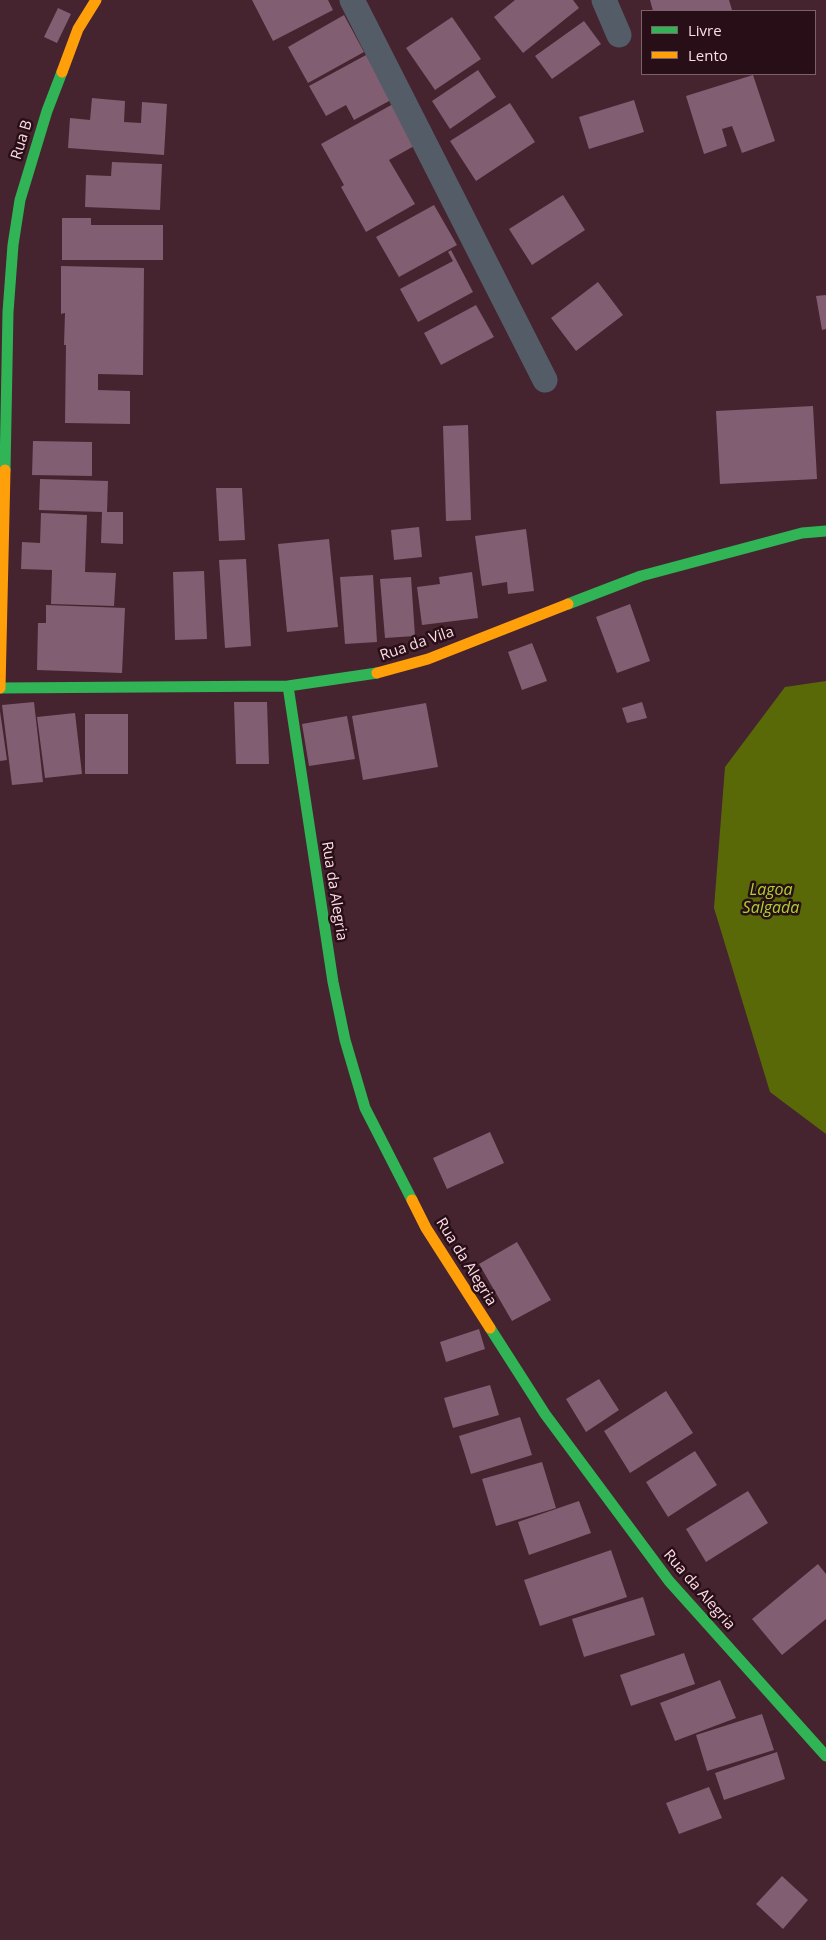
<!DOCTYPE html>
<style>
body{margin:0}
#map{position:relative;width:826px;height:1940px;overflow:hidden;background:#452430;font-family:"Open Sans",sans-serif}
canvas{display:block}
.legend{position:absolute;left:641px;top:10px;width:175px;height:65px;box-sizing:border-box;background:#280e16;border:1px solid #7d6068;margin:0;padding:6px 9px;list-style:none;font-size:15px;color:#fcdce4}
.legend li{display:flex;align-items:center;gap:10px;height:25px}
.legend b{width:25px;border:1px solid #7d6068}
</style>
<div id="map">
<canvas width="826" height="1940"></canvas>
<ul class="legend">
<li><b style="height:6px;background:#30b455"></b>Livre</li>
<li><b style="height:6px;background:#ff9f0a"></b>Lento</li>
</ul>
</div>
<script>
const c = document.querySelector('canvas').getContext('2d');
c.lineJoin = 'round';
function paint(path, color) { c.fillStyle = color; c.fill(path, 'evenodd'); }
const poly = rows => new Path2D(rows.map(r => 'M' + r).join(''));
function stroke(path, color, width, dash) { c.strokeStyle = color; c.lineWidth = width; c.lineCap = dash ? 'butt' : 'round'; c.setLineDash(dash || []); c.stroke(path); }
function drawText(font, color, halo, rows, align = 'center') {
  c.font = font + ' "Open Sans",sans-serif'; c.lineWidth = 5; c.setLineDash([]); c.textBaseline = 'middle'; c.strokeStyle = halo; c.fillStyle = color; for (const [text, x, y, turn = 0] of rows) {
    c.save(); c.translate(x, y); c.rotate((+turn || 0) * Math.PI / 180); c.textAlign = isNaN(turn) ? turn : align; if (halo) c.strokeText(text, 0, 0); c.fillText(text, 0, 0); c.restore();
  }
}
paint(poly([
 [826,681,826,1134,770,1092,714,908,725,767,785,687]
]), '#596907');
paint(poly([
 [252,0,328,0,333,10,273,41],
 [515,0,573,0,579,8,523,53,494,17],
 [650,0,729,0,732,10,653,11],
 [58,8,71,14,57,43,44,37],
 [344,15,364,52,308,83,288,47],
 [452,17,481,59,435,90,406,48],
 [584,21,601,44,552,79,535,56],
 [366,55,391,100,354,120,346,105,326,116,309,86],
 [478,70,496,97,450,129,432,101],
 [753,75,775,141,742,153,732,126,722,129,727,146,704,154,686,96],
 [92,98,125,101,124,122,141,123,142,102,167,104,164,155,68,148,70,118,90,120],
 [634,100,644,132,589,149,579,117],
 [510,103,535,142,476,181,450,141],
 [393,104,416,145,389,160,415,204,366,232,341,187,344,185,321,144],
 [112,162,162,164,160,210,85,207,86,175,111,176],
 [563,195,585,230,532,265,509,229],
 [434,205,457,245,399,277,376,237],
 [62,218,91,218,91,225,163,225,163,260,62,260],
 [451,250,473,292,418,322,400,289,453,261,448,252],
 [61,266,144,268,143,375,98,374,98,390,130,391,130,424,65,423,66,345,64,345,65,313,61,314],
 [598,282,623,315,576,351,551,318],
 [826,295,826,329,822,330,816,296],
 [476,305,494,337,441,365,424,333],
 [813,406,817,479,720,484,716,411],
 [468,425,471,520,446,521,443,426],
 [33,441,92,442,92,476,32,475],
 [40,479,108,481,107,512,123,512,123,544,101,543,102,512,39,510],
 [216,488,242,488,245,540,219,541],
 [41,513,87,515,85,572,116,573,114,606,51,604,52,570,21,569,22,542,40,543],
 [419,527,422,557,394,560,391,530],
 [526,529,534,591,508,594,507,582,482,586,475,536],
 [329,539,338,627,287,632,278,544],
 [246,559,251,646,225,648,219,560],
 [204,571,207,639,175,640,173,572],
 [472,572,478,618,422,625,417,587,440,584,439,577],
 [373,575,377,642,345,644,340,577],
 [411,577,415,636,385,638,380,579],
 [630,604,650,661,617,673,596,617],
 [46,605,125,608,122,673,37,670,38,623,46,623],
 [532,643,547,681,522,690,508,652],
 [34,702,43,782,12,785,2,705],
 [234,702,267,702,269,764,236,764],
 [642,702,647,718,627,723,622,708],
 [426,703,438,767,363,780,352,716],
 [0,711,7,760,0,761],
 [75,713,82,774,45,778,37,717],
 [85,714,128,714,128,774,85,774],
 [347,716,355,759,309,766,302,724],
 [490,1132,504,1163,447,1189,433,1158],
 [517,1242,551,1300,512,1321,479,1264],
 [479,1329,485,1349,446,1362,440,1342],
 [599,1379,619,1410,586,1432,566,1399],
 [490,1385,499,1415,453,1428,444,1398],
 [666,1391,693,1433,630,1473,604,1431],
 [520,1417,532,1455,471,1474,459,1436],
 [695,1451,717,1485,668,1517,646,1482],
 [542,1462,556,1508,496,1526,482,1479],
 [748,1491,768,1523,706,1562,686,1529],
 [579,1501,591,1533,529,1555,518,1522],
 [611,1550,627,1597,540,1626,524,1580],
 [818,1564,826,1574,826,1619,782,1655,752,1619],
 [643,1597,655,1635,584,1657,572,1619],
 [684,1653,695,1684,631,1706,620,1675],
 [720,1680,736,1718,675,1741,660,1703],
 [762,1714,774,1750,707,1771,696,1735],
 [777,1752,785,1779,724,1800,715,1773],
 [709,1787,722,1818,679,1834,666,1803],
 [782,1876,808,1900,783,1929,756,1904]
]), '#815e71');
stroke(poly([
 [352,0,545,380],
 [604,0,619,35]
]), '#545c67', 25);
stroke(poly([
 [5,470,8,312,13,245,20,200,47,111,62,72],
 [568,604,641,576,802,533,826,531],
 [288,686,333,982,345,1040,365,1108,412,1200],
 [0,688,288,686,377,673],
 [490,1328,545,1414,669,1581,826,1756]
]), '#30b455', 11);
stroke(poly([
 [62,72,78,29,96,0],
 [377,673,428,659,568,604],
 [0,688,5,470],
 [412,1200,426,1228,490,1328]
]), '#ff9f0a', 11);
drawText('15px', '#fcdce4', '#280e16', [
 ["Rua B",22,140,-73],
 ["Rua da Vila",417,644,-19],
 ["Rua da Alegria",334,891,81],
 ["Rua da Alegria",466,1262,58],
 ["Rua da Alegria",699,1590,49]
]);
drawText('italic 16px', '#add22d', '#280e16', [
 ["Lagoa",771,890],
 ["Salgada",771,908]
]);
</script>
